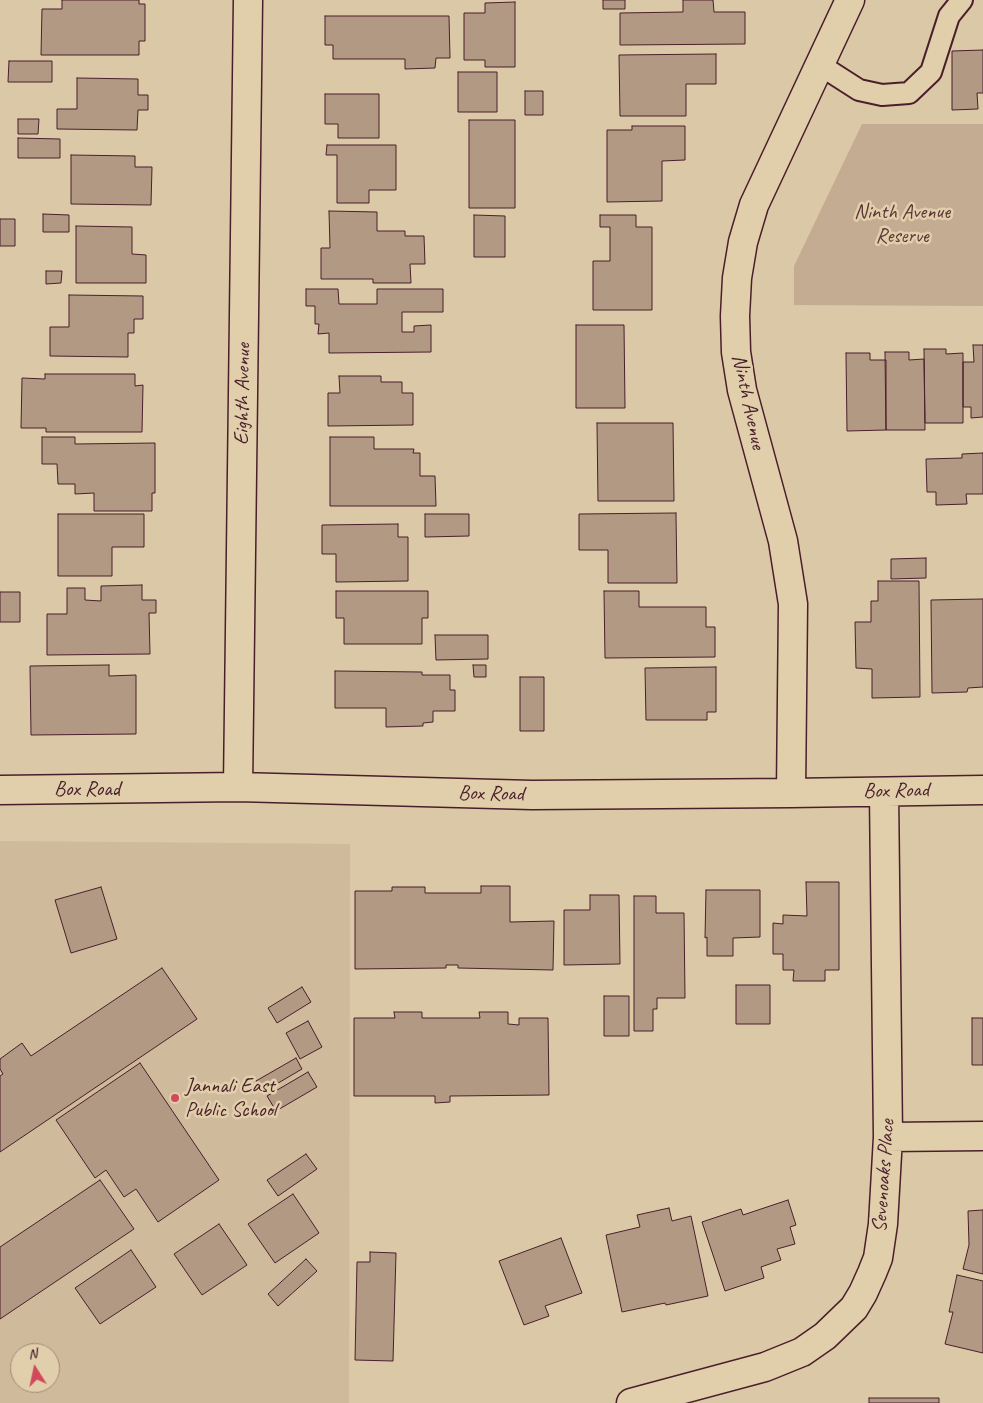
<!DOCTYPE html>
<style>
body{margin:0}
#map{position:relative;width:983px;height:1403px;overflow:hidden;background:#dbc8a7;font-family:Caveat,sans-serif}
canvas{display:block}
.north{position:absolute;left:10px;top:1343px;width:50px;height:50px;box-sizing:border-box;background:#e1cfac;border:1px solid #a58978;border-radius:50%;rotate:350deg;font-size:14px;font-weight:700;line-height:20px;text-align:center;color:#4a1f2b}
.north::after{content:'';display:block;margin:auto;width:18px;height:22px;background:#d1495b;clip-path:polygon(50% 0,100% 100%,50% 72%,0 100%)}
</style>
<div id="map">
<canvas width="983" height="1403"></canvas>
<div class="north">N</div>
</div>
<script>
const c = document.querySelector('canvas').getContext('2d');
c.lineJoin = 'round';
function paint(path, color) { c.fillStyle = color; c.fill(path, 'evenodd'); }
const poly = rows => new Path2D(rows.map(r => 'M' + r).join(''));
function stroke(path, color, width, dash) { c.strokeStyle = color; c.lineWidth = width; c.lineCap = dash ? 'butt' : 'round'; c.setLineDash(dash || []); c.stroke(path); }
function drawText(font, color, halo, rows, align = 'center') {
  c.font = font + ' Caveat,sans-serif'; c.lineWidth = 5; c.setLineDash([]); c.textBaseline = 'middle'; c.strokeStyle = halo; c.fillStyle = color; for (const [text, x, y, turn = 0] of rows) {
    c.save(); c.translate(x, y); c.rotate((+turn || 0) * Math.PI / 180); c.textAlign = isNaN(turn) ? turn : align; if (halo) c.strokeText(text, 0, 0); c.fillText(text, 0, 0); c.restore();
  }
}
paint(poly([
 [0,841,350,844,349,1403,0,1403],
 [20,1353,50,1353,50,1383,20,1383]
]), '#cfba9c');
paint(poly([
 [862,124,983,124,983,306,794,305,794,266]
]), '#c3ac92');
const building = poly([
 [62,0,139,0,139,4,145,4,145,41,139,41,139,55,41,55,42,9,62,9,62,0],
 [603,0,625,0,625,9,603,9,603,0],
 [683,0,713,0,714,12,745,12,745,44,620,45,620,13,683,12,683,0],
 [515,2,515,67,485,67,485,60,464,60,464,13,485,13,485,3,515,2],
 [325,16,449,16,450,58,436,58,435,68,405,69,405,59,333,59,333,45,325,45,325,16],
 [983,50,983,93,977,93,978,109,952,110,952,51,983,50],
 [716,54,716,84,686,84,686,116,620,116,619,55,716,54],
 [9,61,52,61,52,82,8,82,9,61],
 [458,72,497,72,497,112,458,112,458,72],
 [77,78,138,79,138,95,148,95,148,110,138,110,137,130,57,129,57,109,77,109,77,78],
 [525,91,543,91,543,115,525,115,525,91],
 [325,94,379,94,379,138,338,138,338,124,325,124,325,94],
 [18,119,39,119,38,134,18,134,18,119],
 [469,120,515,120,515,208,469,208,469,120],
 [632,126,685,126,685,160,662,161,662,201,607,202,607,130,632,130,632,126],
 [18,138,60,139,60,158,18,158,18,138],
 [327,145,396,145,396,190,369,190,369,203,337,203,337,155,326,155,327,145],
 [71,155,135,156,135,167,152,167,151,205,71,204,71,155],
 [329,211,377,212,377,231,405,231,405,236,424,236,425,264,410,264,411,283,373,283,373,279,321,279,321,248,330,248,329,211],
 [43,214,69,215,69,232,43,232,43,214],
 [474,215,505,216,505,257,474,257,474,215],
 [600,215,636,215,636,227,652,227,652,310,593,310,593,261,610,261,610,227,600,227,600,215],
 [0,219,15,219,15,246,0,246,0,219],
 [76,226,132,227,132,254,146,255,146,283,76,283,76,226],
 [46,271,62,271,61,283,46,284,46,271],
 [306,289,338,289,339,304,377,304,377,289,443,289,443,312,402,312,402,332,414,332,414,326,431,325,431,352,329,353,329,333,318,334,319,324,315,324,315,306,306,306,306,289],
 [69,295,143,296,143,319,134,319,134,333,128,333,128,357,50,356,50,327,69,327,69,295],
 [576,325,624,325,625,408,576,408,576,325],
 [973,345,983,345,983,417,971,418,971,407,963,407,963,362,974,362,973,345],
 [924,349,946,349,946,354,963,353,963,423,925,423,924,349],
 [885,352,909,352,909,360,924,359,925,430,886,430,885,352],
 [846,353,870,353,870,360,886,360,886,430,847,431,846,353],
 [45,374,135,374,135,386,143,385,142,432,46,432,46,428,21,428,22,378,45,379,45,374],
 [339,376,381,376,381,382,402,382,402,393,413,393,413,425,328,426,328,393,340,393,339,376],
 [597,423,673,423,674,501,598,501,597,423],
 [42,437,75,437,75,444,155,443,155,493,152,493,152,511,94,511,94,493,75,494,75,484,58,484,57,464,42,464,42,437],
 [330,437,374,437,374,449,414,449,413,453,420,453,420,476,435,476,436,506,330,506,330,437],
 [983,453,983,494,966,494,967,504,936,505,936,492,927,492,926,459,962,458,962,454,983,453],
 [676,513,677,583,608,583,608,550,579,550,579,514,676,513],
 [58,514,144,514,144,547,112,547,112,576,58,576,58,514],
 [425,514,469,514,469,536,425,537,425,514],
 [398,524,398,537,408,537,408,581,336,582,336,554,322,554,322,525,398,524],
 [926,558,926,578,891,579,891,559,926,558],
 [878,581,919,581,920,697,872,698,872,669,856,668,855,622,871,622,871,601,878,601,878,581],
 [142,585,142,600,156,600,156,613,149,613,150,654,47,655,47,614,67,614,67,588,85,588,85,600,101,601,101,586,142,585],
 [336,591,428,591,428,618,422,618,422,644,344,644,344,618,336,618,336,591],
 [604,591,639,591,639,607,706,607,706,627,715,627,715,657,605,658,604,591],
 [0,592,20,592,20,622,0,622,0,592],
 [983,599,983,687,968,688,967,692,932,693,931,600,983,599],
 [435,635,488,635,488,659,436,660,435,635],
 [109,665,109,676,136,675,136,734,31,735,30,666,109,665],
 [473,665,486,665,486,677,474,677,473,665],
 [716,667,716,712,707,712,707,720,646,720,645,668,716,667],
 [335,671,422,672,422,675,450,675,450,690,455,690,455,711,433,711,433,722,423,723,423,726,386,727,386,708,335,708,335,671],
 [520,677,544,677,544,731,520,731,520,677],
 [806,882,839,882,839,970,825,970,825,981,793,981,794,970,783,970,783,954,773,954,773,923,783,924,783,915,807,916,806,882],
 [481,886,510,886,510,922,554,921,553,970,458,968,458,965,446,965,446,968,355,969,355,891,392,891,392,887,425,887,425,893,481,893,481,886],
 [101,887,117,939,71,953,55,900,101,887],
 [706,890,760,890,760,937,733,938,733,956,707,956,707,937,705,938,706,890],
 [590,895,619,895,620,964,564,965,564,910,590,910,590,895],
 [634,896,656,896,656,913,684,913,685,998,657,998,657,1009,653,1009,653,1031,634,1031,634,896],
 [162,968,197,1019,0,1152,0,1076,3,1074,0,1069,0,1059,22,1043,31,1056,162,968],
 [736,985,770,985,770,1024,736,1024,736,985],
 [302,987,311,1002,277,1023,268,1008,302,987],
 [604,996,629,996,629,1036,604,1036,604,996],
 [394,1012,422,1012,422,1018,480,1018,479,1012,508,1012,508,1024,519,1025,519,1018,548,1018,549,1095,450,1096,450,1102,435,1103,435,1096,354,1096,354,1018,395,1018,394,1012],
 [972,1018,983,1018,983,1065,972,1065,972,1018],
 [308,1021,322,1047,300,1059,286,1033,308,1021],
 [296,1058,302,1069,263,1092,256,1081,296,1058],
 [140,1063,219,1180,158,1222,136,1189,124,1197,106,1170,95,1178,56,1120,140,1063],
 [308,1072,317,1087,276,1111,267,1096,308,1072],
 [306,1154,317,1169,278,1196,267,1180,306,1154],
 [100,1180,134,1229,0,1319,0,1247,100,1180],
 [293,1194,319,1233,275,1263,248,1224,293,1194],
 [788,1200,796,1225,790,1227,795,1244,777,1249,781,1260,761,1267,764,1278,725,1291,702,1222,741,1209,743,1215,788,1200],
 [669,1208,672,1221,691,1216,708,1296,666,1305,665,1303,622,1312,606,1235,640,1227,637,1215,669,1208],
 [983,1210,983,1274,963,1269,969,1245,968,1211,983,1210],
 [219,1224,247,1265,202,1295,174,1254,219,1224],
 [561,1238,582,1293,545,1306,549,1316,524,1325,499,1261,561,1238],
 [131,1250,156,1287,100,1324,75,1288,131,1250],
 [370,1252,396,1253,393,1361,355,1360,357,1262,370,1262,370,1252],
 [306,1259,317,1271,278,1306,268,1294,306,1259],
 [957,1275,983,1281,983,1353,945,1344,953,1312,949,1312,957,1275],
 [869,1398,939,1398,939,1403,869,1403,869,1398]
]);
paint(building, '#b29984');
stroke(building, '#4a1f2b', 1);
const lane = poly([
 [820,65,859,90,882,95,909,93,931,72,949,16,962,0]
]);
const street = poly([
 [238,787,248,0],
 [0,790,238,787,532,795,791,793,983,790],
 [791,793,793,604,783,541,742,390,736,352,735,316,737,278,743,242,754,205,850,0],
 [888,1137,983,1136],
 [631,1403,765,1367,802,1352,825,1336,854,1308,863,1293,872,1273,878,1258,883,1224,888,1137,884,792]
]);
stroke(lane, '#4a1f2b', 24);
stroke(street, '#4a1f2b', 31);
stroke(lane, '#e1cfac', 20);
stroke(street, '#e1cfac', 28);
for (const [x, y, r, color] of [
 [175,1098,5,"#d1495b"]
]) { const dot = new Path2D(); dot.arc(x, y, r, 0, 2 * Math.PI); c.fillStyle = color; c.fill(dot); stroke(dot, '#e1cfac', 2); }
drawText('21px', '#5c343a', '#e1cfac', [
 ["Ninth Avenue",902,212],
 ["Reserve",902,236]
]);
drawText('21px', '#4a1f2b', '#e1cfac', [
 ["Eighth Avenue",243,394,-89],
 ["Ninth Avenue",748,402,78],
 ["Box Road",87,789],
 ["Box Road",896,791,-1],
 ["Box Road",491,794,1],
 ["Sevenoaks Place",884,1176,-86]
]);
drawText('21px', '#4a1f2b', '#e1cfac', [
 ["Jannali East",185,1086],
 ["Public School",185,1110]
], 'left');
</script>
